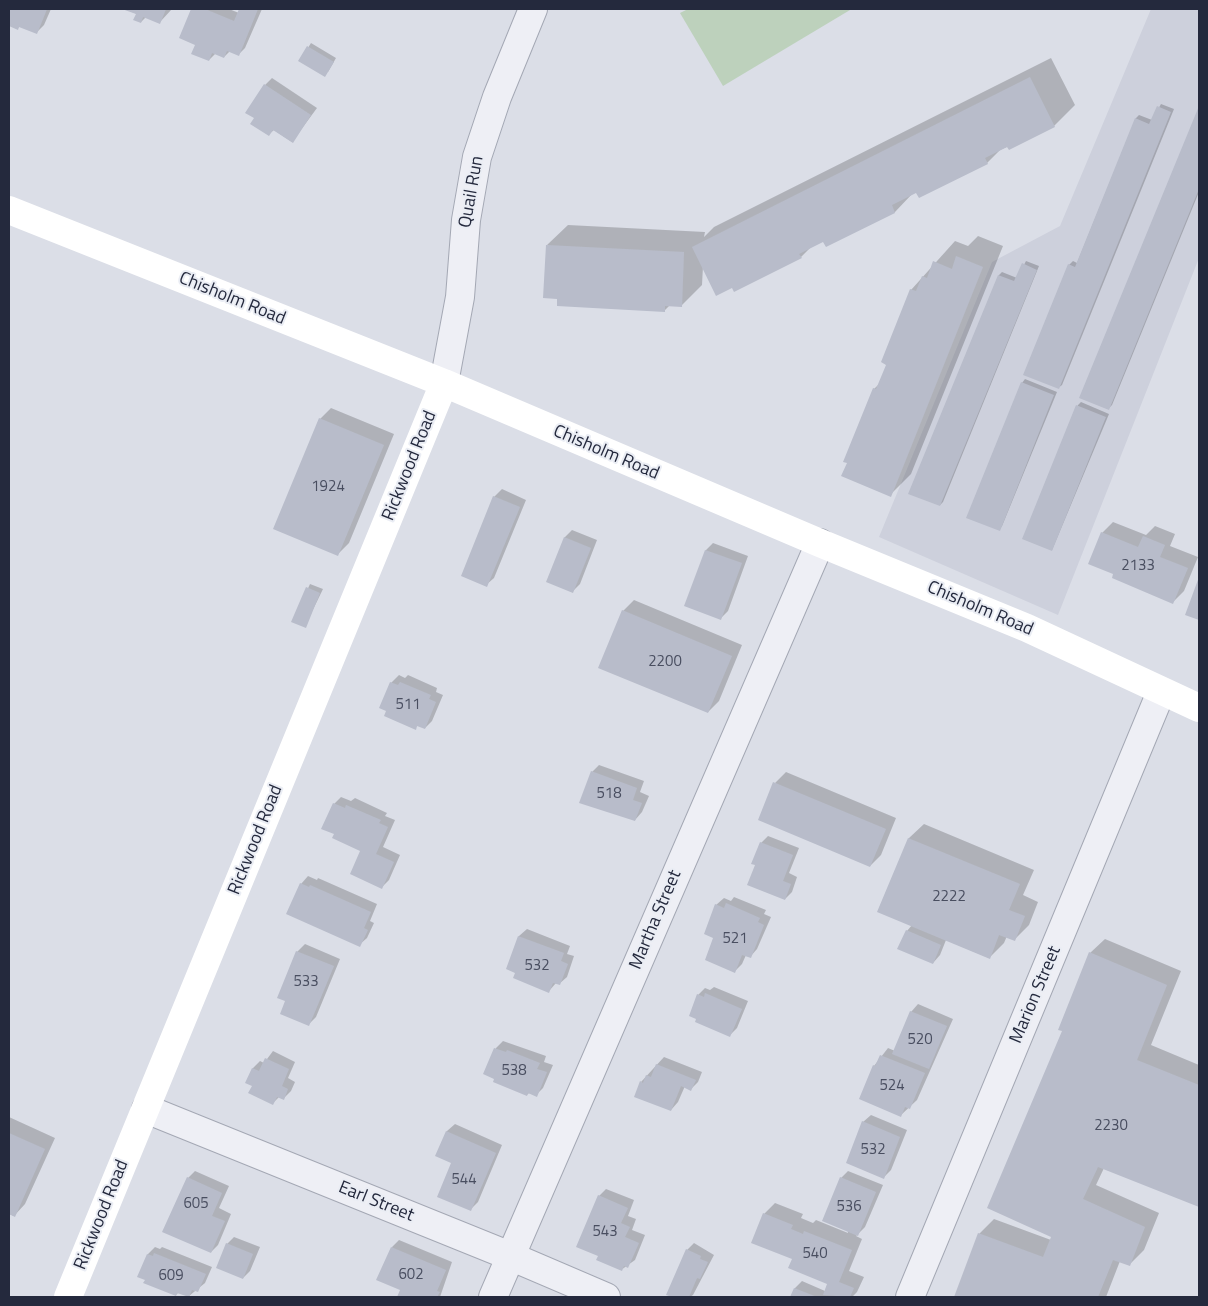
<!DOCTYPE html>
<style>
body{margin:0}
#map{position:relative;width:1208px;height:1306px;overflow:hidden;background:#dbdee7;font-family:"Titillium Web",sans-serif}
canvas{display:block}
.frame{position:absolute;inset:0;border:10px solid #24293d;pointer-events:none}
</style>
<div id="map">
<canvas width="1208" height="1306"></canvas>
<div class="frame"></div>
</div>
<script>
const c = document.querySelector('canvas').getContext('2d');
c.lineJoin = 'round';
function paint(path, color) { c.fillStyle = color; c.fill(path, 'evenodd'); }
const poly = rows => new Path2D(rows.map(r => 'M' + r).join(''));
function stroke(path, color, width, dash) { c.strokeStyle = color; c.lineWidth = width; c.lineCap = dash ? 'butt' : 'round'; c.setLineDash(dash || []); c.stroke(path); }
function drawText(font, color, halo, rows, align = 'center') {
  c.font = font + ' "Titillium Web",sans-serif'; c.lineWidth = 4; c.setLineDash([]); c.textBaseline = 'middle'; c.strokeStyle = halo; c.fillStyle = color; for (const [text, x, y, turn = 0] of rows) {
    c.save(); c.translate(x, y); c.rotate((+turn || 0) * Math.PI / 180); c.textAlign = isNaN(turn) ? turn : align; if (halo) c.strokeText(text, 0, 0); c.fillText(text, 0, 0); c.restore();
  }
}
paint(poly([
 [1151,9,1199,9,1199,258,1058,615,879,537,992,262,1060,226]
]), '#cdd0dc');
paint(poly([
 [688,9,849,9,850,10,723,86,680,13]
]), '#bdd1bc');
paint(poly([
 [9,9,51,9,44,25,37,32,20,26,18,28,9,24],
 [125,9,172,9,160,22,146,17,141,22,137,14],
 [192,9,229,9,239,13,241,9,262,9,245,48,238,55,230,51,224,57,216,53,209,60,196,44,180,37],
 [311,43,336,58,328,72,300,61],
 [1051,58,1075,105,1054,126,1000,150,987,163,913,193,895,212,826,246,823,240,812,246,801,257,733,286,703,266,702,285,681,306,670,305,664,311,547,245,568,225,705,232,704,237,714,227],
 [272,78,317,108,292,142,274,130,269,134,255,118,265,85],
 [1161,104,1174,109,1062,385,1058,388,1069,265,1073,261,1077,263,1136,118,1139,115,1152,120],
 [1199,109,1199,192,1112,405,1108,409,1081,397],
 [978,236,1003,246,911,474,890,495,874,389,880,383,888,364,911,290,955,241,968,246],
 [1026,261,1039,266,943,502,940,505,910,493,999,275,1002,272,1017,278],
 [1025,379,1057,392,1002,526,999,530,1022,383],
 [1081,402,1109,414,1052,550,1024,539,1078,405],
 [331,408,394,434,349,543,338,554,320,419],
 [502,489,526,500,494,578,486,585,494,497],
 [1113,522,1146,535,1155,526,1175,534,1170,546,1198,557,1184,591,1173,602,1115,574,1102,533],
 [572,530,597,540,580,584,572,592,547,581,565,537],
 [713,543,748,556,728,611,721,618,686,605,706,550],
 [310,584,323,589,305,626,293,621],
 [634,600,742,645,719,701,708,712,623,611],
 [399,675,405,678,408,675,437,688,436,692,443,695,432,721,425,728,418,725,415,728,391,683],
 [599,765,644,781,640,792,649,796,642,812,635,820,592,772],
 [786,772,896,818,881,855,870,866,775,783],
 [341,797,351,801,355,798,387,813,385,816,395,820,383,847,400,855,389,880,382,887,362,850,335,834,334,804],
 [924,824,1034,870,1023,895,1038,902,1029,925,1014,940,1007,936,1004,943,989,958,946,940,940,955,933,963,907,931,912,925,878,911,909,838],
 [768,836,799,848,789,873,797,877,792,892,785,899,757,865,761,843],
 [308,876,317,880,318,878,377,904,370,921,374,923,367,938,359,945,301,884],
 [734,897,766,910,764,914,771,917,757,949,750,957,746,955,742,964,735,971,716,905,724,898,731,901],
 [527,929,570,946,567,954,574,956,567,977,559,984,556,983,549,991,507,968,519,936],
 [1105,939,1181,971,1151,1045,1199,1065,1199,1206,1104,1168,1096,1185,1159,1213,1144,1250,1129,1265,1120,1261,1106,1297,955,1297,979,1234,994,1219,1051,1240,1063,1030,1090,953],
 [305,944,340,959,316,1017,309,1024,287,1000,297,952],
 [714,987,748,1001,737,1028,730,1035,698,995,705,988,710,990],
 [918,1004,953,1019,917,1100,901,1115,874,1066,888,1048,895,1051,911,1012],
 [503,1041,546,1056,544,1062,553,1065,543,1088,536,1095,529,1093,527,1095,485,1074,496,1048],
 [273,1051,295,1062,288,1078,295,1082,291,1091,283,1099,279,1097,273,1103,253,1085,247,1082,253,1068,260,1061,264,1063],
 [664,1057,702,1072,698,1082,691,1089,685,1086,678,1102,671,1110,641,1082],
 [871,1115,907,1130,891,1170,884,1177,863,1122],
 [9,1117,55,1138,25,1204,14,1216,9,1214],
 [455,1124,502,1145,478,1202,470,1210,453,1163,437,1155,447,1131],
 [195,1171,229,1186,219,1208,231,1214,218,1245,211,1252,188,1178],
 [848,1171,883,1185,865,1227,856,1236,862,1239,849,1271,864,1277,857,1292,852,1297,791,1297,795,1288,802,1281,825,1291,828,1283,793,1258,764,1214,775,1203,803,1214,801,1218,813,1223,816,1220,848,1233,841,1178],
 [606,1189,634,1200,628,1216,636,1219,632,1230,645,1235,635,1260,621,1270,599,1196],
 [234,1237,260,1247,250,1271,243,1278,227,1244],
 [399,1240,452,1262,440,1297,398,1297,402,1289,392,1247],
 [694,1243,714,1255,693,1295,690,1297,675,1297,668,1294,687,1250],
 [155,1247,160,1249,162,1247,212,1267,205,1283,189,1296,179,1292,176,1295,146,1279,148,1254]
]), '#0003');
paint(poly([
 [9,9,47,9,37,34,19,27,18,30,9,26],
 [122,9,166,9,160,24,143,17,141,23,133,20,136,14],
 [191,9,205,9,234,21,239,9,258,9,239,56,227,51,224,58,212,53,209,61,191,54,195,45,179,38],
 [307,46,334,62,325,77,298,61],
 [1030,77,1055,127,1009,150,1007,147,985,158,988,164,919,198,916,193,892,205,895,213,826,247,823,242,799,254,802,258,734,292,732,288,716,296,692,247],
 [264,84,311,115,293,143,273,130,269,136,250,124,254,118,245,113],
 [1157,106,1171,112,1059,389,1023,375,1068,264,1075,267,1135,118,1149,124],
 [1199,106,1199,189,1109,410,1079,398],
 [546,245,684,252,682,307,665,306,665,312,557,306,557,299,543,298],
 [956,256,983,267,891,497,841,476,847,463,843,462,873,388,876,389,886,365,881,362,910,289,916,291,922,276,927,278,933,261,952,269],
 [1022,263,1037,270,940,506,908,494,998,275,1014,281],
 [1021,382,1054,395,1000,531,966,518],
 [1076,405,1106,417,1052,551,1022,539],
 [319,418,384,445,338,556,273,529],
 [493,496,520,507,487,587,461,576],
 [1101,532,1138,547,1143,536,1165,545,1160,557,1188,568,1173,604,1112,578,1113,574,1088,564],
 [564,537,591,548,573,593,546,582],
 [705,550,742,563,721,620,684,606],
 [1199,577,1199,620,1185,615],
 [306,587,320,593,306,628,291,622],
 [622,610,732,656,708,713,598,668],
 [390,682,398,685,400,682,431,695,429,699,436,702,425,729,417,726,416,730,384,716,386,711,379,708],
 [591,771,637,788,633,800,642,803,635,821,579,803],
 [773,782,886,829,870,867,758,820],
 [333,803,345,808,346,805,381,820,379,823,388,827,376,854,394,862,382,889,350,874,360,851,332,838,334,834,321,829],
 [908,838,1020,884,1009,910,1025,916,1015,941,999,935,990,959,877,912],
 [760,842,793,855,783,881,791,884,785,900,747,885,755,865,751,864],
 [300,883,309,887,310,885,371,912,364,928,368,930,360,947,286,914],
 [726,903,760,918,758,922,764,925,751,958,742,955,735,973,705,960,713,938,704,934,715,904,724,908],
 [906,930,941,945,933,964,897,949],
 [518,936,564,953,561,961,568,964,560,985,553,983,549,993,513,978,515,973,506,969],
 [296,951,334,966,309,1026,280,1014,285,1001,277,998],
 [1089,952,1167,985,1137,1060,1199,1085,1199,1207,1098,1167,1083,1199,1145,1227,1130,1266,1113,1260,1098,1297,954,1297,978,1233,1043,1257,1051,1237,987,1208,1062,1031,1058,1030],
 [705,993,742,1009,730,1037,695,1022,696,1019,689,1016,697,994,704,997],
 [910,1011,947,1026,929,1069,892,1054],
 [494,1048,506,1052,507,1050,540,1063,537,1069,547,1072,537,1097,528,1093,527,1096,493,1082,494,1079,483,1074],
 [880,1055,925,1073,910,1109,905,1107,901,1117,859,1099,873,1065,875,1066],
 [265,1058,289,1069,282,1086,288,1089,284,1100,277,1097,273,1105,248,1093,252,1086,245,1083,252,1068,259,1071],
 [656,1064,696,1080,691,1091,681,1086,671,1111,634,1097,640,1081,643,1083,646,1075,651,1077],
 [862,1121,900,1137,884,1179,846,1163],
 [446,1131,496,1153,471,1211,437,1197,451,1163,435,1156],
 [9,1133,45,1149,15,1217,9,1214],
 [187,1177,222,1193,212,1216,225,1221,211,1253,162,1232],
 [840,1177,876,1192,858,1236,822,1221],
 [598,1195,628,1208,621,1223,630,1227,625,1237,639,1243,628,1268,624,1266,622,1271,596,1260,598,1256,576,1247],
 [763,1213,793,1225,791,1229,803,1234,804,1231,852,1250,839,1282,854,1288,850,1297,823,1295,827,1284,788,1268,792,1259,751,1243],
 [226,1243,253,1254,243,1279,216,1268],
 [391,1247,446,1270,437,1291,440,1292,437,1297,397,1297,400,1290,376,1280],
 [686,1249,701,1256,700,1259,708,1262,700,1279,697,1278,689,1297,672,1297,666,1295],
 [154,1253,206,1274,198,1292,192,1290,189,1297,177,1293,176,1296,143,1283,145,1280,137,1277,147,1254,153,1256],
 [794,1288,817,1297,790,1297]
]), '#b8bcca');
const minor = poly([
 [444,383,460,297,466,220,477,157,497,97,533,9],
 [146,1109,510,1256,606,1297],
 [493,1297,820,543],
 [910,1297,1161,692]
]);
stroke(minor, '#a4a8b4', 30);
stroke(minor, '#eeeff5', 28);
stroke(poly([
 [9,210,444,383,820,543,1027,628,1199,708],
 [68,1297,444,383]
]), '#fff', 28);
drawText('15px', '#494e60', null, [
 ["1924",328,487],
 ["2133",1138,566],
 ["2200",665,662],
 ["511",408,705],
 ["518",609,794],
 ["2222",949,897],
 ["521",735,939],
 ["532",537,966],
 ["533",306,982],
 ["520",920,1040],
 ["538",514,1071],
 ["524",892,1086],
 ["2230",1111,1126],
 ["532",873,1150],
 ["544",464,1180],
 ["605",196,1204],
 ["536",849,1207],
 ["543",605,1232],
 ["540",815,1254],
 ["602",411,1275],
 ["609",171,1276]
]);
drawText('18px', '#24293d', '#eaedf4', [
 ["Quail Run",472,192,-80],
 ["Chisholm Road",232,299,22],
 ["Chisholm Road",606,453,23],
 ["Rickwood Road",410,466,-68],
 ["Chisholm Road",980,609,23],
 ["Rickwood Road",256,840,-68],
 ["Martha Street",656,920,-67],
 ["Marion Street",1036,995,-67],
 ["Earl Street",376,1202,22],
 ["Rickwood Road",102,1215,-68]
]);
</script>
